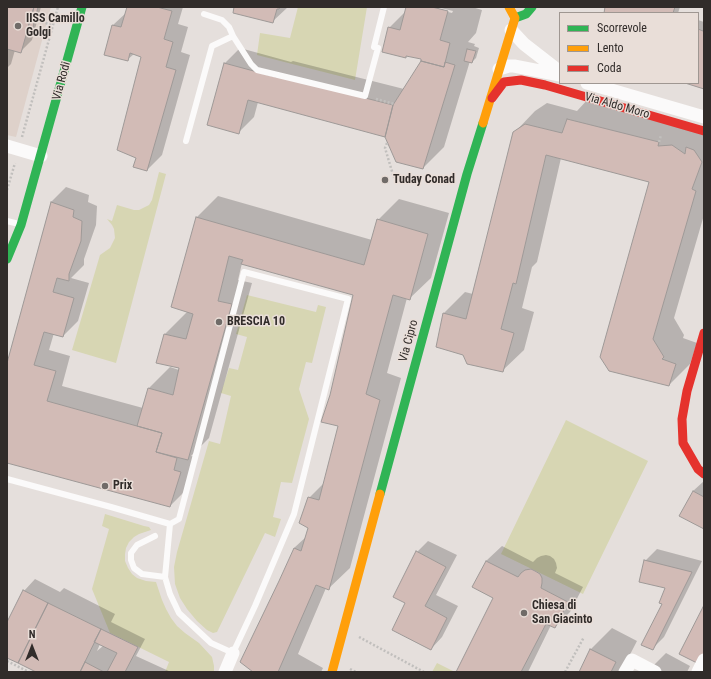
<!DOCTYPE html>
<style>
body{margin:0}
#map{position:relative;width:711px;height:679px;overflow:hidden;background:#e5dfdc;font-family:"Roboto Condensed",sans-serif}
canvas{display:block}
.frame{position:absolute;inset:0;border:8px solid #312c2a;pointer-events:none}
.legend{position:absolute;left:559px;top:12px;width:140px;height:72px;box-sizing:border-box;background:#e9ded8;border:1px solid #9f9792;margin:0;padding:5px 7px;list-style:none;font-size:12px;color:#312c2a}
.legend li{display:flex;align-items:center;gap:8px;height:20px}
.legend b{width:20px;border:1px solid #9f9792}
.north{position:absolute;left:12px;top:627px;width:40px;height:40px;-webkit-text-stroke:3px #e9ded8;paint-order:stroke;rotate:0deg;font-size:11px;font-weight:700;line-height:16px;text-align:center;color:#312c2a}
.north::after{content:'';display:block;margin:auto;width:14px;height:18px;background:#312c2a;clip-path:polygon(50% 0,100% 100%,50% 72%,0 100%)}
</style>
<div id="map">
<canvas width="711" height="679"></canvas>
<div class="frame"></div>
<ul class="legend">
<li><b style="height:5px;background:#30b455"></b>Scorrevole</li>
<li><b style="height:5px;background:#ff9f0a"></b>Lento</li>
<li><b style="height:5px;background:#e5322d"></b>Coda</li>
</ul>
<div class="north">N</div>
</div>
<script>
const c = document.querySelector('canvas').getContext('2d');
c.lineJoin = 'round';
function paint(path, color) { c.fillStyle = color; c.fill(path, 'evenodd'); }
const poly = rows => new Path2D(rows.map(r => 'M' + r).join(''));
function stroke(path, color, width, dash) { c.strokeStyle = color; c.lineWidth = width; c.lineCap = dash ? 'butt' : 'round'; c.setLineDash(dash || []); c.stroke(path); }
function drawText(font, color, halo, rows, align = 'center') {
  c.font = font + ' "Roboto Condensed",sans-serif'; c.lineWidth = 3; c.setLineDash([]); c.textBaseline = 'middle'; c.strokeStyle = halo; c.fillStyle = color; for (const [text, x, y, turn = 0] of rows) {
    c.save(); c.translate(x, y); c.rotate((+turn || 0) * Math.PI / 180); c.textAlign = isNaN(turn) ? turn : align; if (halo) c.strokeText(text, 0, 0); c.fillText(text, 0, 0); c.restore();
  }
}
paint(poly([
 [7,7,51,7,16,137,7,135]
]), '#ded1ca');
paint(poly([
 [298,7,367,7,355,80,257,55,260,33,290,38],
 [159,172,166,174,116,363,72,350,100,255,110,248,115,238,114,229,112,225,107,219,112,221,117,205,134,210,139,210,149,205,152,200],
 [247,295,316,312,318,305,326,307,312,363,306,362,299,389,309,419,292,483,281,482,273,517,281,519,275,537,265,533,217,632,213,633,207,630,197,621,187,609,180,598,175,584,174,567,177,552,209,441,220,444,231,396,221,393,229,368,238,370,247,337,236,334],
 [566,420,648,461,583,594,501,554],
 [105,514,144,526,149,527,151,530,139,534,134,537,129,542,126,548,125,554,125,561,128,568,132,574,137,578,146,581,156,582,162,600,166,609,171,618,177,626,185,633,199,643,212,657,214,666,214,672,165,672,169,662,110,633,92,589,109,529,102,526],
 [437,663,455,672,432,672]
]), '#d7d6b3');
paint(poly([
 [7,7,41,7,32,40,20,52,15,50,11,64,7,68],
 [128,7,183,7,178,24,188,27,181,52,190,55,162,155,147,170,137,157,142,56,134,54,127,60,113,25,127,12],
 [235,7,288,7,272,22],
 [407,7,429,7,452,13,453,11,437,7,472,7,482,10,476,33,468,42,475,44,474,46,479,48,476,58,472,62,470,61,444,147,423,168,385,136,258,102,254,117,239,132,208,124,225,63,240,48,291,62,293,61,404,89,421,62,422,59,389,28,406,11],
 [607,7,680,7,678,13,605,13],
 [698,20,704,22,704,88,688,83,698,83],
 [589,98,704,131,704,215,674,318,684,335,683,338,697,343,690,364,669,385,610,370,650,182,561,158,537,262,532,267,522,308,534,312,524,350,502,371,463,354,438,346,444,313,465,292,473,294,514,133,535,111,547,103,577,111],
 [66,187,89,195,88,202,97,206,96,225,84,259,84,265,71,278,89,283,78,321,63,336,54,333,49,350,70,356,62,386,143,408,149,388,170,367,179,370,180,367,158,362,165,334,188,311,172,307,197,217,218,196,372,240,378,220,399,199,449,213,431,278,409,299,407,298,387,373,401,378,350,568,328,589,326,588,298,654,323,668,321,672,254,672,294,548,307,536,309,528,309,498,325,482,339,425,331,396,354,295,242,263,238,280,252,283,209,438,191,456,195,457,185,491,170,506,7,462,7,367,51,202],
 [704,481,704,528,693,491],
 [428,541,457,555,436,595,458,606,442,637,431,649,407,603,417,552],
 [502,546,533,562,537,558,541,556,546,555,550,556,554,559,556,563,557,568,555,573,583,587,570,612,555,627,551,625,528,672,458,672,495,598,486,561],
 [657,549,702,561,664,637,652,649,664,603,666,588,645,561],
 [35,579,60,592,64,588,115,614,111,622,145,639,136,656,171,672,39,672,7,656,7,625,24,591],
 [100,644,103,646,97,651],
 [612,628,637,641,621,672,580,672,591,649],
 [666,653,690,666,687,672,647,672]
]), '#0003');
const building = poly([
 [7,7,34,7,21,53,7,49,7,7],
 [34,7,38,7,31,35,26,34,34,7],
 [127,7,157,7,172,11,164,39,173,42,166,67,176,70,147,171,133,167,136,158,117,150,141,57,130,53,128,61,104,55,112,25,121,27,127,7],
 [234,7,280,7,279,9,277,9,273,23,233,13,234,7],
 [406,7,432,7,448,11,440,40,450,43,444,67,421,61,421,59,406,56,406,58,382,52,388,27,400,30,406,7],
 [605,7,675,7,673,13,604,13,605,7],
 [698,29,703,31,704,29,704,89,685,83,698,83,698,29],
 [467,49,476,51,472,63,464,61,467,49],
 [421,61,444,67,445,62,455,65,423,169,396,162,385,137,393,105,421,61],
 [224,63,276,77,278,76,393,105,385,137,248,100,239,134,207,125,224,63],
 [567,119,659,142,658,146,672,145,685,154,686,147,694,150,702,162,692,189,696,191,653,339,664,357,662,359,676,364,669,386,609,371,600,357,649,182,546,155,516,284,513,283,501,329,514,333,503,372,467,364,463,355,436,347,443,313,466,319,513,132,525,124,562,133,567,119],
 [51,202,74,210,73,217,82,221,81,241,69,274,69,281,57,278,53,292,74,298,63,337,44,332,34,365,56,371,47,401,162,433,156,452,177,458,174,470,181,472,170,507,7,463,7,363,51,202],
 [196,217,364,265,377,219,428,234,410,300,393,295,366,394,380,400,329,590,316,585,278,672,253,672,240,662,279,581,294,548,301,551,308,528,299,523,308,497,319,500,338,426,321,422,330,395,353,295,241,264,243,260,229,256,218,301,232,304,188,460,156,452,162,433,137,426,148,388,173,395,179,368,156,363,164,334,186,339,193,314,171,307,196,217],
 [693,491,704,497,704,529,679,516,693,491],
 [416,551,446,567,425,606,447,618,431,650,392,630,405,603,393,597,416,551],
 [644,560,692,572,653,650,641,645,662,604,659,603,665,588,639,582,644,560],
 [486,561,518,577,521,573,525,570,531,569,535,571,540,574,542,578,542,583,541,588,568,602,555,628,546,624,521,672,456,672,493,598,472,587,486,561],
 [23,590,48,603,18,663,7,658,7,622,23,590],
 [48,603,101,629,80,672,36,672,18,663,48,603],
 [704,605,704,654,699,664,679,654,704,605],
 [101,629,138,647,125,672,107,672,117,653,94,642,101,629],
 [590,649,616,662,611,672,579,672,590,649],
 [85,662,104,672,80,672,85,662]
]);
paint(building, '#d2bbb6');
stroke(building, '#9e9997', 1);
stroke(poly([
 [30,19,53,25],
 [376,99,394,104],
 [22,137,58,7],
 [659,142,661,135],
 [387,143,385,148,394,178],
 [7,190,15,163],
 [359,637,424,672],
 [7,661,29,672],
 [350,669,356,672],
 [565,672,584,637]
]), '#c1bfbd', 2.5, [2, 2]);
stroke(poly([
 [233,36,251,64,257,70,365,96,378,48,374,47,384,7],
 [186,141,212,46,233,36,229,27,222,20,204,14],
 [7,221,19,224],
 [7,479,111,507,170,524,165,577,170,594,179,613,211,643,233,653,255,606,294,514,348,299,244,272,179,519,170,524],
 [155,536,137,545,131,553,131,560,134,568,142,574,165,577]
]), '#fbfafa', 6);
stroke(poly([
 [511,30,524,44,560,72],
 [499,69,509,66,514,66,560,75],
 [587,83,704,117],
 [7,146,41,156],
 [225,672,233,653],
 [625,672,632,660,655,672],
 [698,672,704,660]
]), '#fbfafa', 13);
stroke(poly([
 [515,18,526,14,532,7],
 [7,259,21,225,82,7],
 [380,494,467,174,483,123]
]), '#30b455', 9);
stroke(poly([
 [483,123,515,18,509,7],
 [332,672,380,494]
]), '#ff9f0a', 9);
stroke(poly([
 [492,98,504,82,521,80,545,85,704,131],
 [704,333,687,391,682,419,683,443,698,469,704,474]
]), '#e5322d', 9);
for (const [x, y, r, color] of [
 [18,26,4,"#706b68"],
 [385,180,4,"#706b68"],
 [219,322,4,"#706b68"],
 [105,486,4,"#706b68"],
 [524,613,4,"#706b68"]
]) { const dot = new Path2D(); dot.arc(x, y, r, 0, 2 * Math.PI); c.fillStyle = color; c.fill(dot); stroke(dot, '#e9ded8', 1.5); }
drawText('bold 12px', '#312c2a', '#e9ded8', [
 ["IISS Camillo",26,19],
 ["Golgi",26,33],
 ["Tuday Conad",393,180],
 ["BRESCIA 10",227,322],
 ["Prix",113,486],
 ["Chiesa di",532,606],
 ["San Giacinto",532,620]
], 'left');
drawText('12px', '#312c2a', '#e9ded8', [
 ["Via Rodi",62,81,-75],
 ["Via Aldo Moro",617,106,16],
 ["Via Cipro",409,341,-75]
]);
</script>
